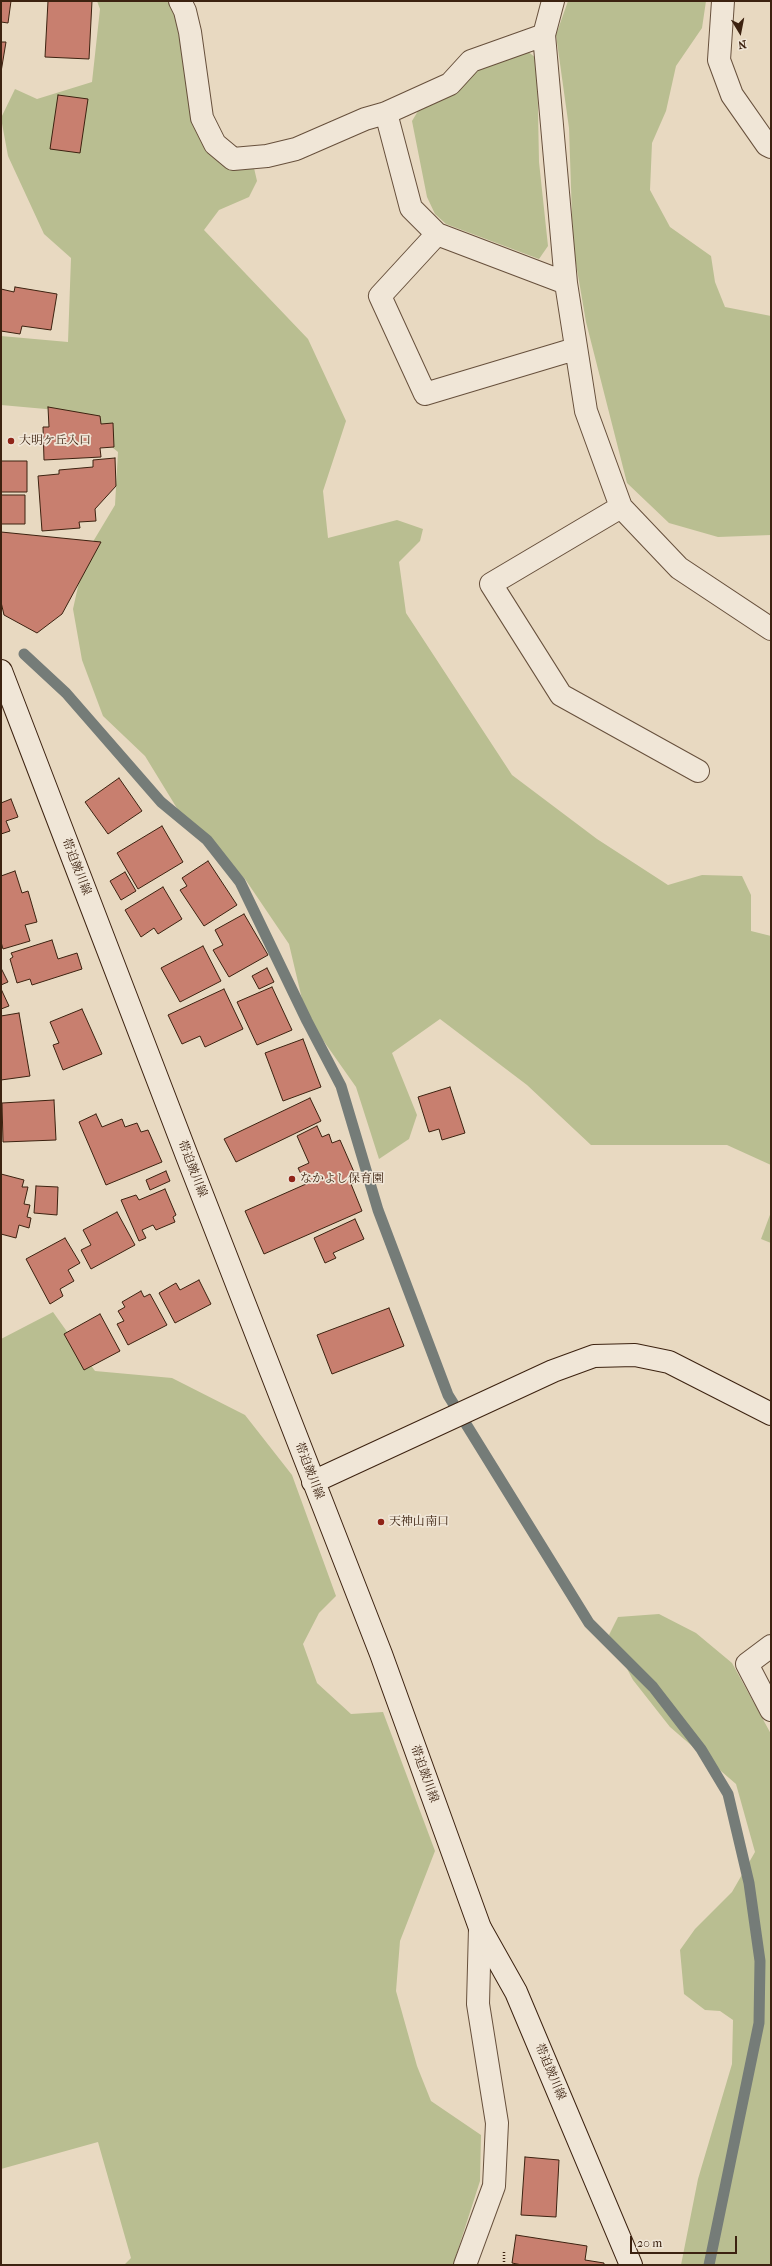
<!DOCTYPE html>
<meta charset="utf-8">
<style>
body{margin:0}
#map{position:relative;width:772px;height:2266px;overflow:hidden;background:#e8d9c1;font-family:"IM FELL French Canon",serif}
canvas{display:block}
.frame{position:absolute;inset:0;border:2px solid #3c2210;pointer-events:none}
.north{position:absolute;left:720px;top:12px;width:40px;height:40px;-webkit-text-stroke:3px #f0e6d7;paint-order:stroke;rotate:170deg;font-size:11px;font-weight:700;line-height:16px;text-align:center;color:#3c2210}
.north::after{content:'';display:block;margin:auto;width:14px;height:18px;background:#3c2210;clip-path:polygon(50% 0,100% 100%,50% 72%,0 100%)}
.scale{position:absolute;left:630px;top:2236px;width:107px;height:18px;box-sizing:border-box;border:2px solid #3c2210;border-top:0;padding-left:5px;font-size:12px;line-height:14px;white-space:nowrap;color:#3c2210;-webkit-text-stroke:3px #f0e6d7;paint-order:stroke}
</style>
<div id="map">
<canvas width="772" height="2266"></canvas>
<div class="frame"></div>
<div class="north">N</div>
<div class="scale">20 m</div>
</div>
<script>
const c = document.querySelector('canvas').getContext('2d');
c.lineJoin = 'round';
function paint(path, color) { c.fillStyle = color; c.fill(path, 'evenodd'); }
const poly = rows => new Path2D(rows.map(r => 'M' + r).join(''));
function stroke(path, color, width, dash) { c.strokeStyle = color; c.lineWidth = width; c.lineCap = dash ? 'butt' : 'round'; c.setLineDash(dash || []); c.stroke(path); }
function drawText(font, color, halo, rows, align = 'center') {
  c.font = font + ' "IM FELL French Canon","Noto Serif JP",serif'; c.lineWidth = 3.5; c.setLineDash([]); c.textBaseline = 'middle'; c.strokeStyle = halo; c.fillStyle = color; for (const [text, x, y, turn = 0] of rows) {
    c.save(); c.translate(x, y); c.rotate((+turn || 0) * Math.PI / 180); c.textAlign = isNaN(turn) ? turn : align; if (halo) c.strokeText(text, 0, 0); c.fillText(text, 0, 0); c.restore();
  }
}
paint(poly([
 [97,1,169,1,173,6,197,129,226,165,254,168,257,181,249,197,219,210,204,230,308,339,346,421,323,491,328,538,397,520,423,529,420,541,399,562,406,613,512,775,597,839,668,885,702,875,742,876,751,895,751,931,771,936,771,1165,727,1145,591,1145,527,1085,440,1019,392,1053,417,1115,409,1139,379,1159,356,1087,306,1016,289,944,245,879,186,823,145,756,103,716,82,660,73,609,85,555,115,505,118,452,68,411,1,405,1,336,68,342,71,258,44,234,8,156,1,118,15,89,37,99,92,82,100,9],
 [568,1,706,1,702,28,676,66,666,111,652,143,650,190,670,227,711,256,715,282,725,307,771,316,771,535,718,537,669,523,627,483,586,322,573,246,569,128,556,35],
 [525,49,537,59,539,162,548,246,539,259,446,224,435,214,427,197,412,121,421,106,472,71],
 [771,1212,771,1243,761,1239],
 [53,1312,95,1371,172,1378,245,1415,292,1475,336,1596,319,1613,303,1644,317,1683,351,1714,383,1712,435,1851,400,1941,396,1991,417,2066,431,2101,481,2135,480,2181,453,2265,124,2265,131,2258,98,2142,1,2169,1,1339],
 [659,1614,696,1633,732,1663,771,1734,771,2265,681,2265,698,2179,732,2064,733,2020,720,2011,705,2010,684,1994,680,1950,695,1929,732,1892,755,1852,736,1784,670,1727,633,1680,609,1635,618,1617]
]), '#b9be91');
stroke(poly([
 [24,654,66,693,161,802,207,840,240,882,307,1021,341,1086,378,1210,448,1395,589,1623,653,1687,701,1749,728,1794,749,1883,760,1961,759,2023,709,2265]
]), '#757c78', 11);
const building = poly([
 [1,1,11,1,8,23,1,22,1,1],
 [48,1,92,1,89,59,45,57,48,1],
 [1,42,6,42,1,72,1,42],
 [58,95,88,99,80,153,50,149,58,95],
 [15,287,57,294,51,330,22,326,20,334,1,331,1,289,14,292,15,287],
 [48,407,100,416,101,424,113,423,114,447,100,448,101,457,44,460,43,427,49,427,48,407],
 [115,458,116,486,95,509,96,521,79,522,80,528,42,531,38,476,59,474,59,470,93,467,93,460,115,458],
 [1,461,27,461,27,492,1,492,1,461],
 [1,495,25,495,25,524,1,524,1,495],
 [1,532,101,542,62,614,37,633,4,615,1,602,1,532],
 [119,778,142,811,108,834,85,802,119,778],
 [11,799,18,817,6,821,10,831,1,834,1,803,11,799],
 [162,826,183,862,138,889,117,853,162,826],
 [208,861,237,905,204,926,180,890,187,886,182,878,208,861],
 [15,871,22,893,28,891,37,922,25,925,30,941,3,949,1,942,1,876,15,871],
 [125,872,136,891,121,900,110,881,125,872],
 [163,887,182,919,158,934,154,928,141,937,125,910,163,887],
 [244,914,268,955,229,977,213,950,223,945,215,930,244,914],
 [52,940,58,959,77,953,82,969,32,985,30,979,17,983,10,959,13,957,11,953,52,940],
 [203,946,221,981,180,1002,161,968,203,946],
 [1,968,8,982,1,985,1,968],
 [267,968,274,982,259,989,252,976,267,968],
 [272,987,292,1030,257,1045,237,1002,272,987],
 [224,989,243,1029,205,1047,200,1036,182,1044,168,1015,224,989],
 [2,991,9,1006,1,1009,1,991,2,991],
 [82,1009,102,1054,63,1070,53,1045,59,1043,50,1022,82,1009],
 [19,1013,30,1076,1,1080,1,1016,19,1013],
 [303,1039,321,1087,283,1101,265,1053,303,1039],
 [450,1087,465,1133,442,1140,439,1129,429,1132,418,1097,450,1087],
 [310,1098,321,1121,236,1162,224,1139,310,1098],
 [54,1100,56,1140,3,1142,2,1103,54,1100],
 [96,1114,102,1127,122,1119,125,1127,137,1123,141,1132,148,1130,162,1162,106,1185,79,1122,96,1114],
 [317,1126,322,1137,329,1134,332,1143,340,1140,358,1181,351,1184,362,1211,264,1254,245,1211,306,1184,298,1168,309,1163,297,1136,317,1126],
 [166,1171,170,1181,150,1190,146,1180,166,1171],
 [1,1174,24,1180,22,1187,28,1187,24,1204,30,1205,27,1217,31,1218,29,1228,19,1225,16,1238,1,1234,1,1174],
 [36,1186,58,1187,57,1215,34,1213,36,1186],
 [165,1189,176,1215,173,1217,175,1222,156,1230,153,1225,142,1230,146,1238,139,1241,121,1200,136,1195,139,1200,165,1189],
 [117,1212,135,1245,91,1269,81,1250,91,1245,83,1230,117,1212],
 [355,1219,364,1239,333,1253,336,1258,325,1263,314,1238,355,1219],
 [65,1238,80,1263,68,1270,74,1281,60,1289,63,1296,50,1304,26,1259,65,1238],
 [199,1280,211,1304,175,1323,159,1293,176,1283,180,1290,199,1280],
 [141,1291,144,1297,150,1294,167,1325,128,1345,117,1324,124,1321,118,1311,125,1307,122,1302,141,1291],
 [389,1308,404,1346,332,1374,317,1335,389,1308],
 [100,1314,120,1351,84,1370,64,1334,100,1314],
 [525,2157,559,2160,556,2217,521,2215,525,2157],
 [516,2235,587,2246,585,2260,604,2263,604,2265,522,2265,512,2263,516,2235]
]);
paint(building, '#c87f6f');
stroke(building, '#3c2210', 1);
const street = poly([
 [180,1,185,11,190,32,202,118,215,144,233,159,267,156,296,149,365,119,386,113,450,84,471,61,544,35],
 [553,1,544,35,566,283,586,411,621,507,679,568,771,629],
 [723,1,719,60,732,95,767,145,771,147],
 [386,113,411,208,437,234,566,283],
 [437,234,380,296,425,394,575,349],
 [621,507,491,584,561,695,698,771],
 [771,1646,747,1664,771,1710],
 [465,2265,494,2186,497,2123,478,2004,480,1928]
]);
const secondary = poly([
 [1,671,187,1156,381,1654,480,1928,516,1992,631,2265],
 [313,1482,553,1371,594,1356,635,1355,669,1362,771,1414]
]);
stroke(street, '#67503c', 24);
stroke(secondary, '#3c2210', 24);
stroke(poly([
 [504,2265,504,2250]
]), '#3c2210', 2.5, [1, 2]);
stroke(street, '#f0e6d7', 22);
stroke(secondary, '#f0e6d7', 22);
for (const [x, y, r, color] of [
 [11,441,4,"#8f2418"],
 [292,1179,4,"#8f2418"],
 [381,1522,4,"#8f2418"]
]) { const dot = new Path2D(); dot.arc(x, y, r, 0, 2 * Math.PI); c.fillStyle = color; c.fill(dot); stroke(dot, '#f0e6d7', 1.5); }
drawText('12px', '#3c2210', '#f0e6d7', [
 ["大明ケ丘入口",19,441],
 ["なかよし保育園",300,1179],
 ["天神山南口",389,1522]
], 'left');
drawText('12px', '#3c2210', '#f0e6d7', [
 ["帯迫皷川線",76,867,69],
 ["帯迫皷川線",192,1169,69],
 ["帯迫皷川線",309,1471,69],
 ["帯迫皷川線",424,1774,70],
 ["帯迫皷川線",550,2072,67]
]);
</script>
